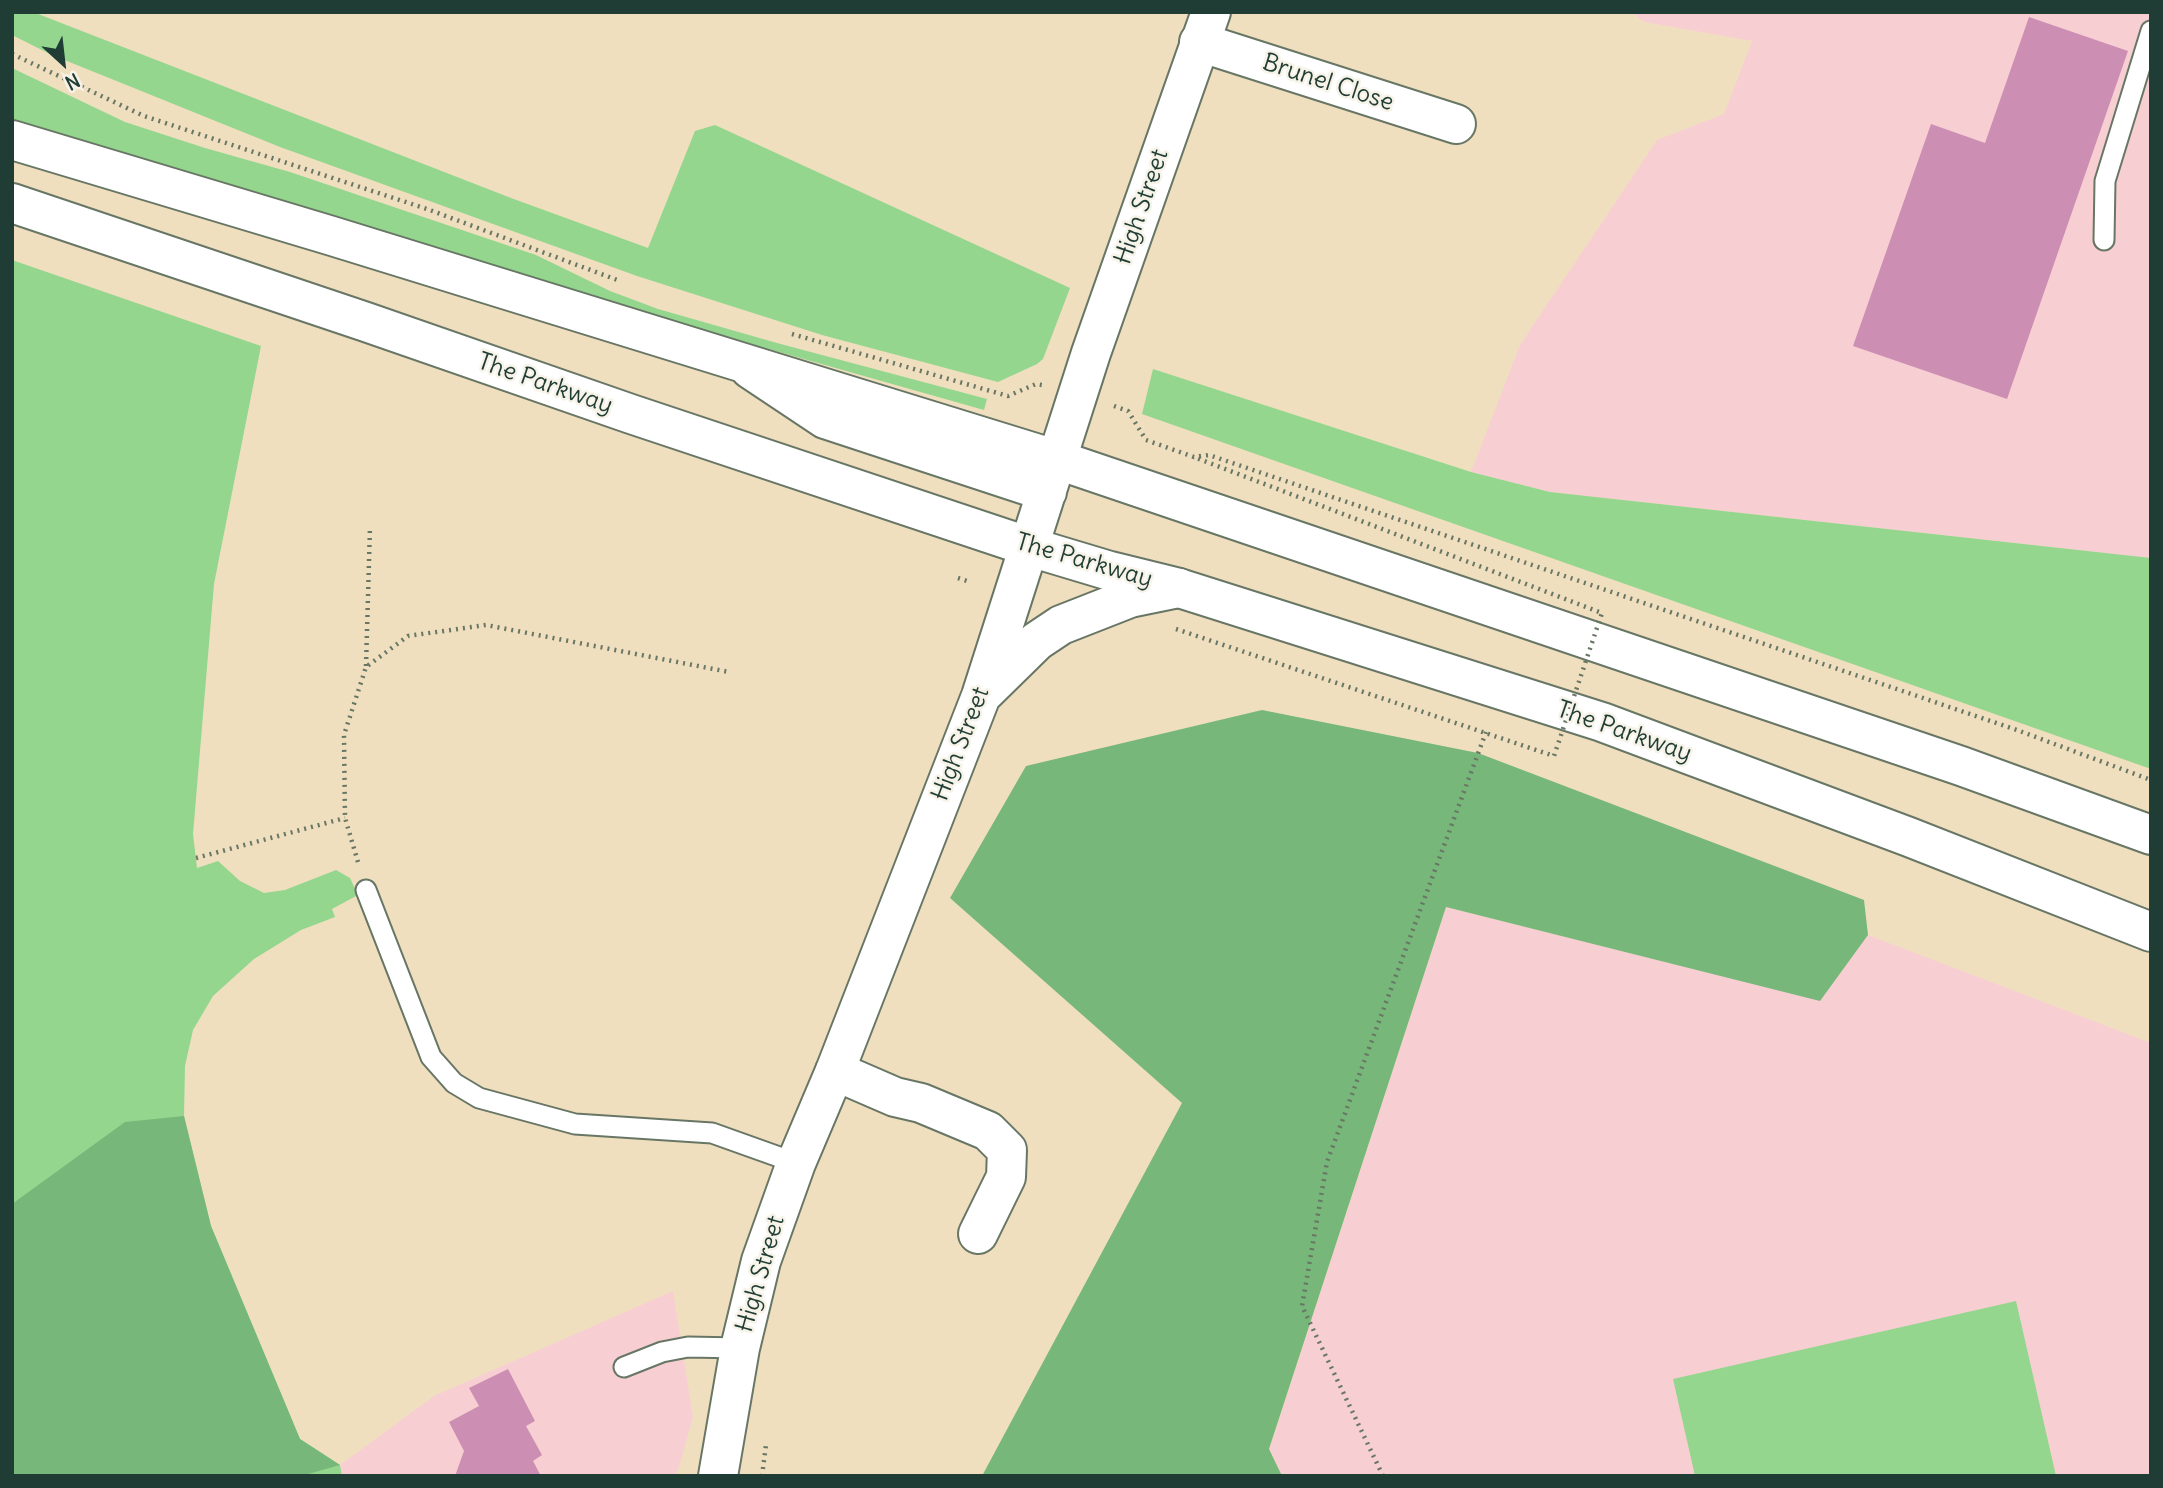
<!DOCTYPE html>
<style>
body{margin:0}
#map{position:relative;width:2163px;height:1488px;overflow:hidden;background:#f0dfbf;font-family:Delius,sans-serif}
canvas{display:block}
.frame{position:absolute;inset:0;border:14px solid #1f3d34;pointer-events:none}
.north{position:absolute;left:28px;top:28px;width:70px;height:70px;-webkit-text-stroke:5px #f7f3e8;paint-order:stroke;rotate:153deg;font-size:19px;font-weight:700;line-height:28px;text-align:center;color:#1f3d34}
.north::after{content:'';display:block;margin:auto;width:24px;height:32px;background:#1f3d34;clip-path:polygon(50% 0,100% 100%,50% 72%,0 100%)}
</style>
<div id="map">
<canvas width="2163" height="1488"></canvas>
<div class="frame"></div>
<div class="north">N</div>
</div>
<script>
const c = document.querySelector('canvas').getContext('2d');
c.lineJoin = 'round';
function paint(path, color) { c.fillStyle = color; c.fill(path, 'evenodd'); }
const poly = rows => new Path2D(rows.map(r => 'M' + r).join(''));
function stroke(path, color, width, dash) { c.strokeStyle = color; c.lineWidth = width; c.lineCap = dash ? 'butt' : 'round'; c.setLineDash(dash || []); c.stroke(path); }
function drawText(font, color, halo, rows, align = 'center') {
  c.font = font + ' Delius,sans-serif'; c.lineWidth = 5; c.setLineDash([]); c.textBaseline = 'middle'; c.strokeStyle = halo; c.fillStyle = color; for (const [text, x, y, turn = 0] of rows) {
    c.save(); c.translate(x, y); c.rotate((+turn || 0) * Math.PI / 180); c.textAlign = isNaN(turn) ? turn : align; if (halo) c.strokeText(text, 0, 0); c.fillText(text, 0, 0); c.restore();
  }
}
paint(poly([
 [1631,12,2151,12,2151,558,1550,492,1471,472,1520,345,1657,140,1724,114,1752,41,1644,22],
 [1446,907,1819,1000,1868,935,2151,1043,2151,1476,1282,1476,1269,1450],
 [673,1291,693,1417,679,1467,675,1476,342,1476,340,1465,434,1396]
]), '#f7cfd3');
paint(poly([
 [12,12,33,12,511,198,648,248,695,131,715,125,1070,288,1043,359,1037,364,998,382,822,335,637,276,280,147,52,55,12,35],
 [12,68,125,122,205,148,290,172,536,255,610,291,658,309,777,343,987,399,984,410,249,202,12,123],
 [12,260,261,346,214,584,193,834,197,868,218,861,240,881,264,893,285,890,336,870,350,878,358,895,332,909,335,917,301,930,254,959,213,996,193,1030,185,1066,184,1116,211,1226,300,1439,340,1465,342,1476,12,1476],
 [1153,369,1471,472,1550,492,2151,558,2151,769,1142,414],
 [2016,1301,2056,1476,1695,1476,1673,1379]
]), '#94d68e');
paint(poly([
 [1262,710,1478,753,1864,900,1868,935,1820,1001,1446,907,1269,1449,1282,1476,982,1476,1182,1103,950,898,1026,766],
 [184,1116,211,1226,300,1439,340,1465,301,1476,12,1476,12,1204,125,1122]
]), '#77b779');
paint(poly([
 [2029,17,2128,51,2007,399,1853,346,1931,124,1985,143],
 [508,1369,535,1421,526,1426,542,1455,533,1461,541,1476,455,1476,464,1451,449,1422,479,1406,469,1388]
]), '#cc8fb3');
const service = poly([
 [2104,240,2105,181,2151,31],
 [366,890,431,1057,454,1083,479,1098,575,1124,712,1133,796,1163],
 [624,1367,662,1352,688,1347,740,1348]
]);
const minor = poly([
 [1199,42,1456,124],
 [835,1071,895,1097,921,1103,988,1131,1007,1150,1006,1177,978,1234]
]);
const tertiary = poly([
 [750,369,825,419,1047,492],
 [985,692,1037,641,1061,625,1130,598,1179,588],
 [718,1476,740,1348,761,1261,796,1163,835,1071,981,696,1091,353,1211,12]
]);
const trunk = poly([
 [12,140,332,236,1058,460,1961,766,2151,835],
 [12,203,366,322,631,414,1030,547,1110,571,1179,588,1602,722,1909,837,2151,932]
]);
stroke(service, '#687665', 23);
stroke(minor, '#687665', 42);
stroke(tertiary, '#687665', 42);
stroke(trunk, '#687665', 42);
stroke(poly([
 [12,54,144,116,427,209,620,281],
 [792,334,1008,396,1036,384,1042,385],
 [1114,406,1128,411,1146,440,1194,457,1209,455,2017,730,2151,780],
 [958,578,970,582],
 [366,666,370,527],
 [196,858,345,818],
 [358,862,345,818,344,735,366,667,408,636,486,625,729,672],
 [762,1476,766,1445],
 [1383,1476,1302,1306,1327,1162,1486,732]
]), '#687665', 4.5, [2, 5]);
stroke(service, '#fff', 19);
stroke(minor, '#fff', 38);
stroke(tertiary, '#fff', 38);
stroke(trunk, '#fff', 38);
stroke(poly([
 [1176,629,1554,756,1602,613,1194,457]
]), '#687665', 4.5, [2, 5]);
drawText('24px', '#1f3d34', '#f7f3e8', [
 ["Brunel Close",1328,83,18],
 ["High Street",1142,207,-71],
 ["The Parkway",545,384,19],
 ["The Parkway",1084,561,16],
 ["The Parkway",1624,732,19],
 ["High Street",961,744,-69],
 ["High Street",761,1274,-74]
]);
</script>
